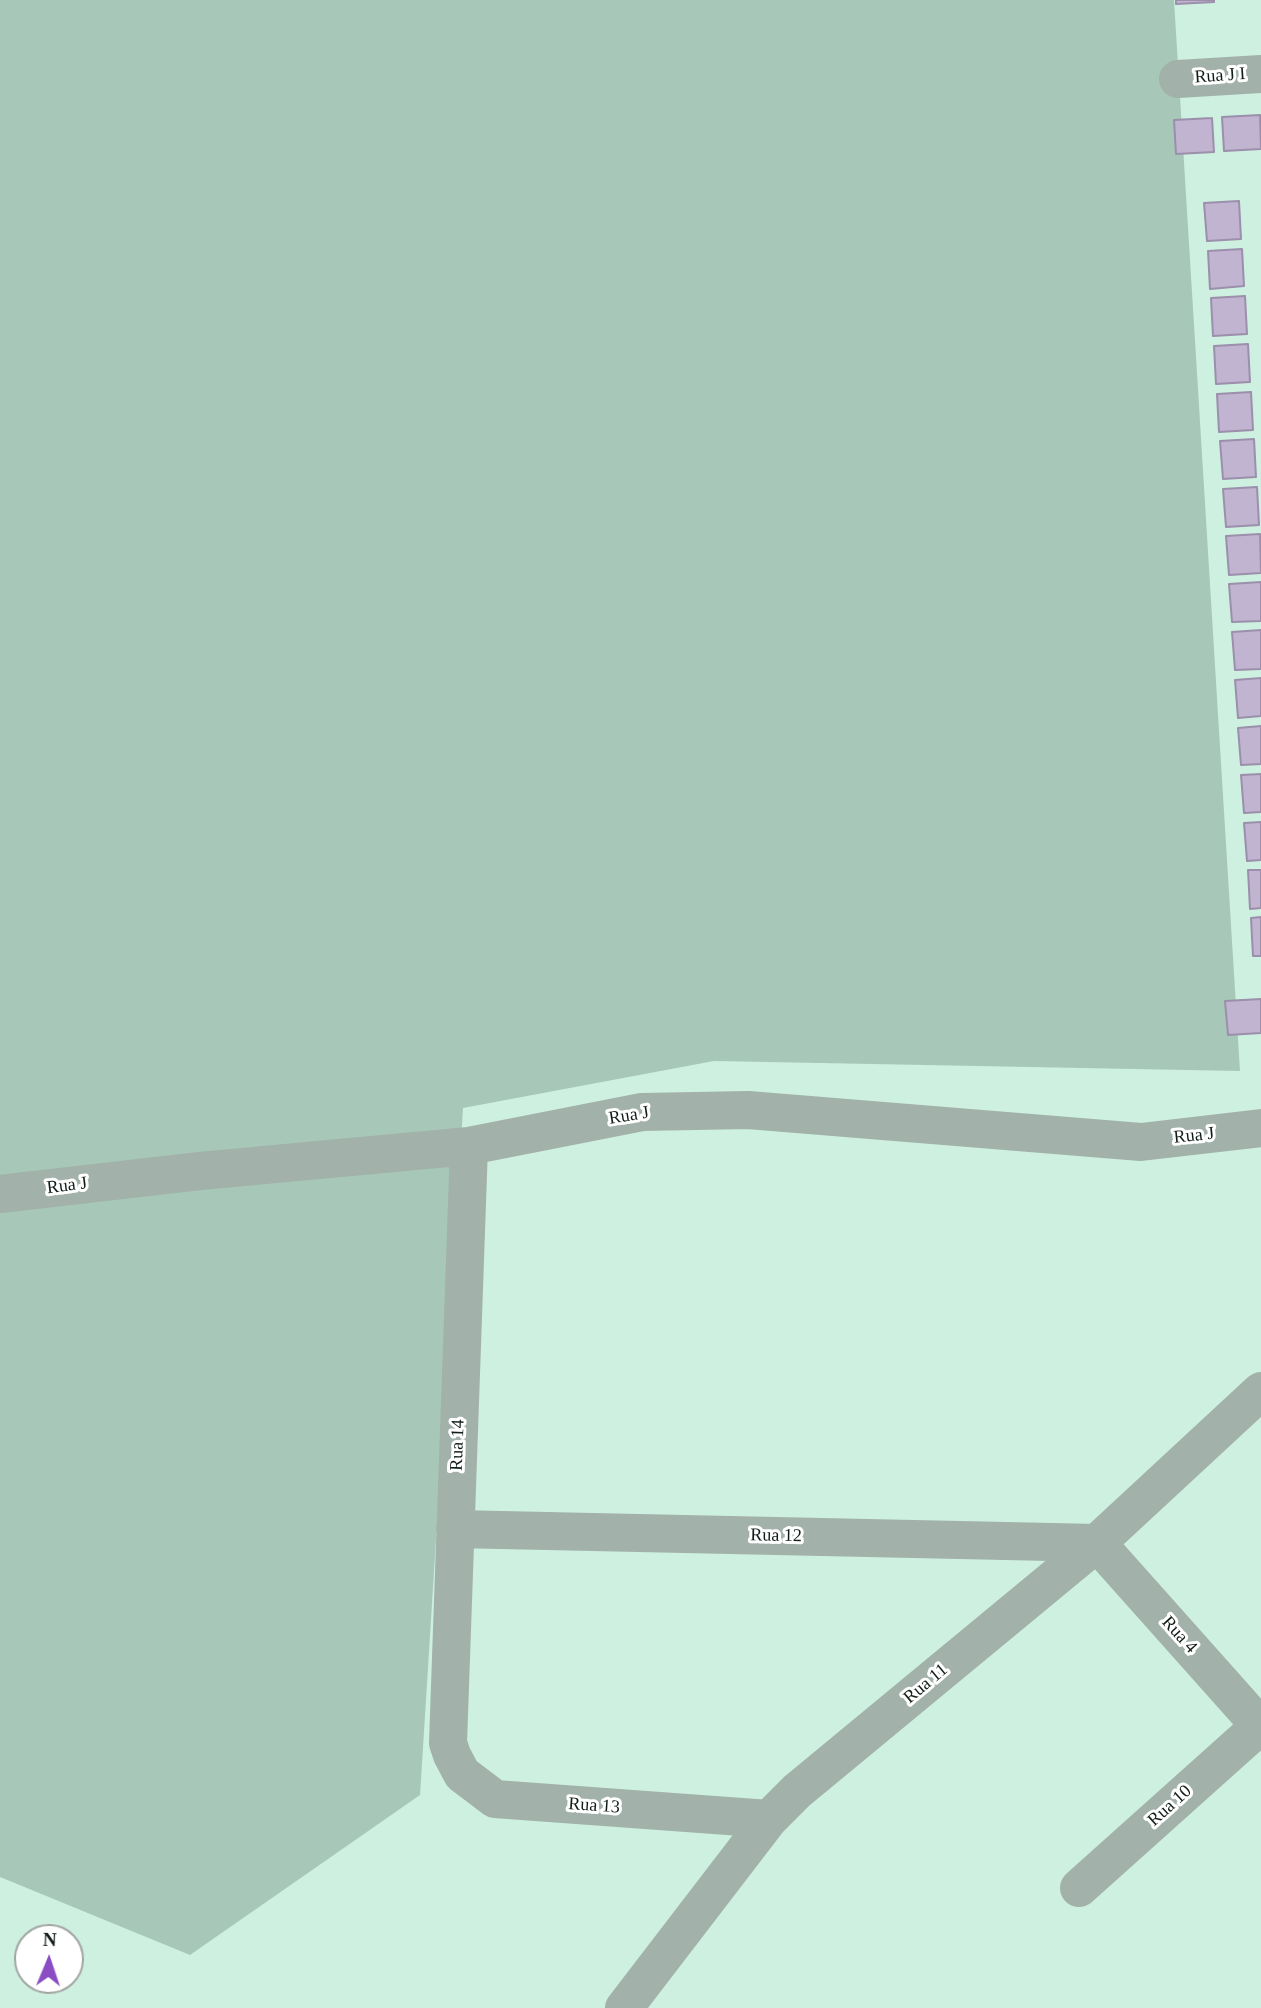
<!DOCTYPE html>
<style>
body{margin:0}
#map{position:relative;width:1261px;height:2008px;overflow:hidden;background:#cef0e0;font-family:"Times New Roman",serif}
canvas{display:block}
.north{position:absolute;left:14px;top:1924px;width:70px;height:70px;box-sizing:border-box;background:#fff;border:2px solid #a0a5a3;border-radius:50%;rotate:2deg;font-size:19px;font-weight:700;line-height:28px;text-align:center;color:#111d18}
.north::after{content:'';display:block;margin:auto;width:24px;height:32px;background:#8a4dc3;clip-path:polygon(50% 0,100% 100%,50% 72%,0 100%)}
</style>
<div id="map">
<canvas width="1261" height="2008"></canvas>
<div class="north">N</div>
</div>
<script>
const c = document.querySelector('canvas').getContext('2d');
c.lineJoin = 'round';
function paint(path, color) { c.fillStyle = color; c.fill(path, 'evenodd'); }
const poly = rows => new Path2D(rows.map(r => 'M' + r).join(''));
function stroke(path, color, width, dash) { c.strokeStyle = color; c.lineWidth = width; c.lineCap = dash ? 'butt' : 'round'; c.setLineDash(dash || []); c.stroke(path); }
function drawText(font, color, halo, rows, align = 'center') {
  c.font = font + ' "Times New Roman",serif'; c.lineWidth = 6; c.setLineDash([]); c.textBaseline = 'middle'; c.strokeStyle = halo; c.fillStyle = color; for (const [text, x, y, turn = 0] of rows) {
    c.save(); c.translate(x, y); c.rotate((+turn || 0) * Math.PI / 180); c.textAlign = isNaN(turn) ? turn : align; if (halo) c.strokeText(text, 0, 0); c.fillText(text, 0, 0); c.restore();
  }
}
paint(poly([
 [0,0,1174,0,1240,1071,714,1061,463,1108,420,1795,190,1955,0,1877]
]), '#a7c8b8');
const building = poly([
 [1176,0,1214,0,1214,2,1176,4,1176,0],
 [1260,115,1261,149,1224,151,1222,117,1260,115],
 [1212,118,1214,152,1176,154,1174,120,1212,118],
 [1239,201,1241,239,1207,241,1204,203,1239,201],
 [1242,249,1244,286,1210,289,1208,251,1242,249],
 [1245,296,1247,334,1213,336,1211,298,1245,296],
 [1248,344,1250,382,1216,384,1214,346,1248,344],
 [1251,392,1253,430,1219,432,1217,394,1251,392],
 [1254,439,1256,477,1223,479,1220,441,1254,439],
 [1257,487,1259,525,1226,527,1223,489,1257,487],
 [1260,534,1261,573,1229,575,1226,536,1260,534],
 [1261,582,1261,621,1232,622,1229,584,1261,582],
 [1261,630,1261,669,1235,670,1232,632,1261,630],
 [1261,678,1261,716,1238,718,1235,680,1261,678],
 [1261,726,1261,764,1241,765,1238,728,1261,726],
 [1261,774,1261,812,1244,813,1241,775,1261,774],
 [1261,822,1261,860,1247,861,1244,823,1261,822],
 [1248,870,1261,870,1261,908,1250,909,1248,870],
 [1261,917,1261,956,1253,956,1251,918,1261,917],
 [1261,999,1261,1033,1228,1035,1225,1001,1261,999]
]);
paint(building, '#c0b4d1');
stroke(building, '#9b8fab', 2);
stroke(poly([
 [1178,79,1261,74],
 [469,1146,448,1743,452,1755,462,1774,495,1799,769,1819],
 [0,1194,200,1171,469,1146,642,1112,748,1110,1141,1142,1261,1128],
 [455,1529,1097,1543,1261,1727],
 [1079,1888,1261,1725],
 [624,2008,769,1819,797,1791,1097,1543,1261,1391]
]), '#a2b1a9', 38);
drawText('18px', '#111d18', '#fff', [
 ["Rua J I",1220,76,-4],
 ["Rua J",629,1116,-9],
 ["Rua J",1194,1136,-6],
 ["Rua J",67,1186,-7],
 ["Rua 14",458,1445,-88],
 ["Rua 12",776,1536,1],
 ["Rua 4",1179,1635,48],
 ["Rua 11",926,1684,-40],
 ["Rua 13",594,1806,4],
 ["Rua 10",1170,1806,-42]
]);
</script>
